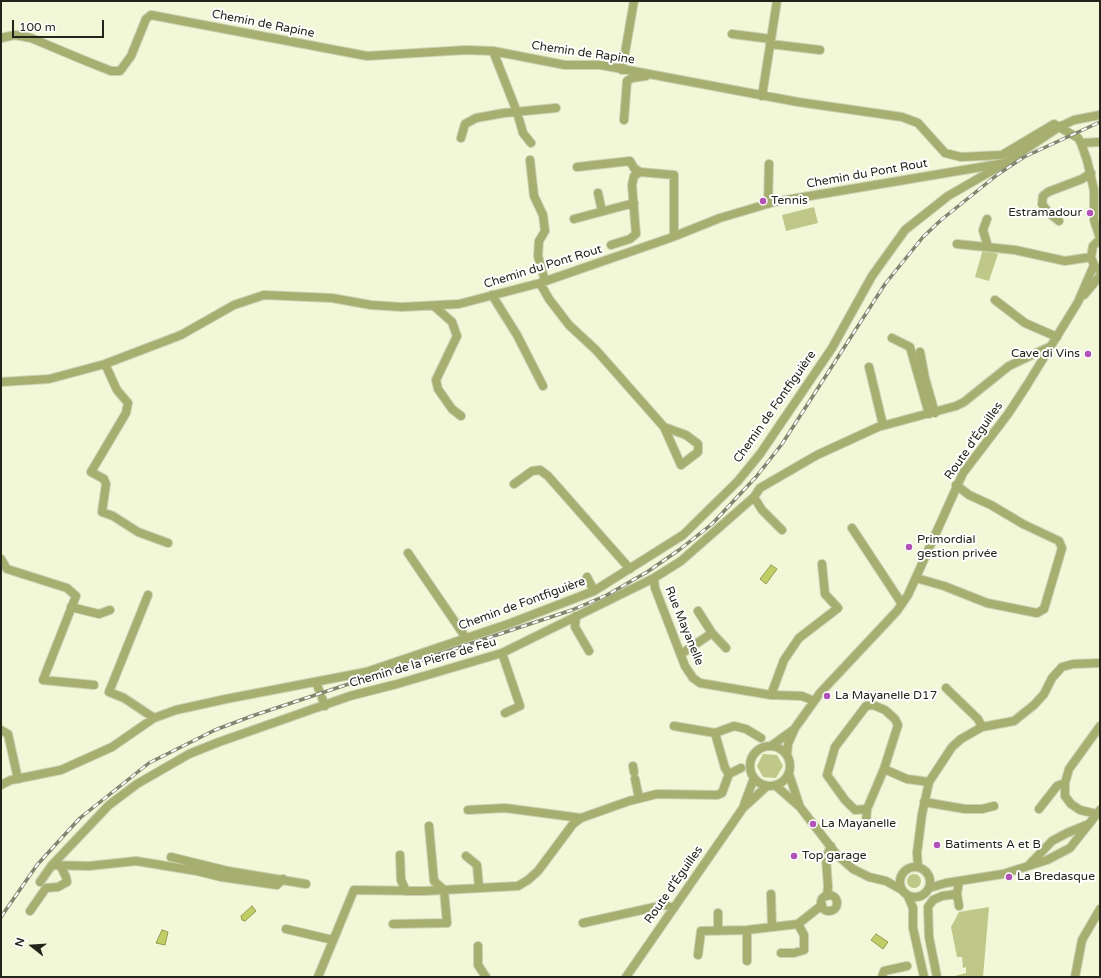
<!DOCTYPE html>
<meta charset="utf-8">
<style>
body{margin:0}
#map{position:relative;width:1101px;height:978px;overflow:hidden;background:#f1f7d7;font-family:"Varela Round",sans-serif}
canvas{display:block}
.frame{position:absolute;inset:0;border:2px solid #232519;pointer-events:none}
.north{position:absolute;left:12px;top:926px;width:40px;height:40px;-webkit-text-stroke:3px #fff;paint-order:stroke;rotate:287deg;font-size:11px;font-weight:700;line-height:16px;text-align:center;color:#232519}
.north::after{content:'';display:block;margin:auto;width:14px;height:18px;background:#232519;clip-path:polygon(50% 0,100% 100%,50% 72%,0 100%)}
.scale{position:absolute;left:12px;top:20px;width:92px;height:18px;box-sizing:border-box;border:2px solid #232519;border-top:0;padding-left:5px;font-size:12px;line-height:14px;white-space:nowrap;color:#232519;-webkit-text-stroke:3px #fff;paint-order:stroke}
</style>
<div id="map">
<canvas width="1101" height="978"></canvas>
<div class="frame"></div>
<div class="north">N</div>
<div class="scale">100 m</div>
</div>
<script>
const c = document.querySelector('canvas').getContext('2d');
c.lineJoin = 'round';
function paint(path, color) { c.fillStyle = color; c.fill(path, 'evenodd'); }
const poly = rows => new Path2D(rows.map(r => 'M' + r).join(''));
function stroke(path, color, width, dash) { c.strokeStyle = color; c.lineWidth = width; c.lineCap = dash ? 'butt' : 'round'; c.setLineDash(dash || []); c.stroke(path); }
function drawText(font, color, halo, rows, align = 'center') {
  c.font = font + ' "Varela Round",sans-serif'; c.lineWidth = 4; c.setLineDash([]); c.textBaseline = 'middle'; c.strokeStyle = halo; c.fillStyle = color; for (const [text, x, y, turn = 0] of rows) {
    c.save(); c.translate(x, y); c.rotate((+turn || 0) * Math.PI / 180); c.textAlign = isNaN(turn) ? turn : align; if (halo) c.strokeText(text, 0, 0); c.fillText(text, 0, 0); c.restore();
  }
}
paint(poly([
 [814,207,818,223,786,231,782,215],
 [983,249,998,254,989,281,975,277],
 [763,754,777,755,783,766,776,778,763,777,757,766],
 '907 881a7 7 0 1 1 14 0a7 7 0 1 1-14 0Z',
 [989,907,983,977,951,977,966,973,966,967,963,968,962,957,957,957,951,927,959,912]
]), '#bfc889');
const water = poly([
 [771,565,777,569,766,584,760,579,771,565],
 [252,906,256,911,245,921,242,920,241,916,252,906],
 [162,930,168,932,165,945,156,943,162,930],
 [876,934,888,942,883,949,871,940,876,934]
]);
paint(water, '#c1ce66');
stroke(water, '#929b4f', 1);
const minor = poly([
 [732,34,771,39],
 [1,38,15,35,31,38,81,59,111,71,120,71,131,56,146,19,151,15,367,56,466,50,493,51,565,65,601,65,798,102,902,117,918,123,945,153,961,157,1002,155,1054,124,1078,138,1081,143,1087,160,1094,190,1094,220,1100,238],
 [770,44,820,50],
 [493,51,517,112,523,133,531,143],
 [622,70,634,1],
 [762,96,777,1],
 [624,120,627,81,632,78,646,76],
 [461,138,465,124,476,118,504,113,556,108],
 [1081,143,1100,142],
 [530,160,534,196,543,215,545,231,539,241,538,256,545,281],
 [577,167,630,161,634,168,640,172,674,175,674,236],
 [598,193,602,211],
 [768,204,769,164],
 [574,219,634,203],
 [987,219,983,230,988,247],
 [1059,221,1049,213,1042,204,1043,196,1048,192,1082,179,1091,173],
 [1100,239,1093,246,1091,257,1094,265,1100,271],
 [957,244,1015,250,1065,261,1091,257],
 [611,245,630,239,636,234,632,185,634,176,640,172],
 [540,283,549,299,569,325,596,350,664,427,686,435,698,444,698,452,681,465,664,427],
 [492,295,517,335,543,386],
 [1084,295,1100,276],
 [995,300,1025,323,1057,337],
 [434,306,452,322,457,336,436,380,438,389,452,409,461,416],
 [892,338,910,347,929,414],
 [920,352,925,378,935,413],
 [105,364,117,390,128,403,126,413,91,472,104,479,106,484,102,512,113,516,138,532,168,543],
 [869,367,883,425],
 [1,382,49,379,105,364,181,335,234,305,264,295,332,298,371,305,402,307,459,304,540,283,670,238,720,218,774,202,1005,163,1059,127,1074,120,1100,115],
 [514,484,532,471,540,470,548,476,630,569],
 [754,497,762,510,782,530],
 [852,528,902,604],
 [408,553,466,638],
 [1,559,7,569,67,588,76,596,43,680,94,685],
 [587,577,594,591],
 [654,578,655,588,685,666,693,678,700,683,771,695,802,696,814,701],
 [916,578,944,586,987,603,1037,613,1044,609,1062,548,1059,541,1023,524,991,505,969,495,956,485],
 [148,595,109,692,124,698,154,718],
 [71,607,99,614,110,610],
 [698,611,712,633,726,648],
 [576,616,575,627,589,651],
 [502,653,520,706,505,713],
 [681,654,712,633],
 [316,682,319,690],
 [946,688,978,719,982,727],
 [771,695,784,660,799,638,838,608,825,594,822,564],
 [322,698,325,706],
 [674,726,715,733,734,726,746,729,761,738],
 [1,730,8,734,18,779],
 [715,733,725,768,729,774],
 [771,746,793,730],
 '750 766a20 20 0 1 1 40 0a20 20 0 1 1-40 0Z',
 [787,755,788,744,795,728,820,693,897,611,908,595,963,473,1008,414,1027,385,1078,302,1094,265],
 [633,766,634,772],
 [884,769,907,779,929,782],
 [789,774,799,804],
 [635,779,639,798],
 [1,785,11,780,61,770,112,747,154,718,176,710,226,699,366,672,511,623,594,591,683,535,738,481,760,454,832,348,872,276,905,230,948,196,1005,163],
 [776,786,800,807,837,855,853,869,869,877,886,881,902,890],
 [924,802,965,809,982,809,994,806],
 [744,805,754,778],
 [1039,809,1057,786,1065,783],
 [468,810,505,808,581,818],
 [1097,814,1080,810,1071,804,1065,796,1065,783,1069,769,1100,726],
 [866,823,867,809,884,769,898,725,895,719,885,710,873,705,866,706,835,747,827,775,845,800,855,810,867,809],
 [400,855,401,880,406,891],
 [466,856,477,865,479,888],
 [171,857,228,871,306,884],
 [52,865,89,866,136,861,197,871,221,877,277,885,283,879],
 [1029,865,1052,841,1067,833,1089,824],
 '900 882a15 15 0 1 1 30 0a15 15 0 1 1-30 0Z',
 [918,867,917,853,922,814,929,782,952,747,961,739,982,727,1014,721,1034,705,1044,694,1052,678,1062,667,1073,664,1100,663],
 [959,881,957,894,959,906],
 [40,882,52,865,109,805,137,784,189,754,219,742,350,696,397,684,502,653,654,578,681,561,754,497,760,488,817,455,878,427,956,406,964,402,1009,366,1051,346],
 [929,888,946,883,1003,874,1047,860,1070,848,1100,810],
 [771,894,772,927],
 '821 903a8 8 0 1 1 16 0a8 8 0 1 1-16 0Z',
 [827,896,828,887,826,858,831,846],
 [908,896,913,908,913,928,924,977],
 [30,911,46,888,58,887,67,882,66,877,60,865],
 [583,923,664,905,674,908],
 [393,924,447,923,444,890,434,881,429,826],
 [286,929,333,940],
 [718,931,718,913],
 [478,946,478,965,486,977],
 [781,953,794,953,804,950,804,935,798,924],
 [698,955,701,931,747,930,798,924,822,905],
 [747,961,747,930],
 [318,977,354,890,424,891,518,886,528,880,538,871,573,824,581,818,629,801,657,794,717,795,722,793,729,774,741,768],
 [626,977,743,808,767,786],
 [882,977,884,971,907,966],
 [937,977,929,937,928,907,933,900,942,896,957,894],
 [1075,977,1082,940,1100,909]
]);
stroke(minor, '#ccd1b5', 10);
stroke(minor, '#a6af70', 8);
const rail = poly([
 [1,917,37,865,57,843,80,818,149,763,215,730,252,716,572,610,607,595,647,572,679,550,712,524,756,477,782,444,885,284,923,237,941,220,997,175,1024,157,1100,122]
]);
stroke(rail, '#828671', 3.5);
stroke(rail, '#fff', 2, [6]);
for (const [x, y, r, color] of [
 [763,201,4,"#b251b8"],
 [1090,213,4,"#b251b8"],
 [1088,354,4,"#b251b8"],
 [909,547,4,"#b251b8"],
 [827,696,4,"#b251b8"],
 [813,824,4,"#b251b8"],
 [937,845,4,"#b251b8"],
 [794,856,4,"#b251b8"],
 [1009,877,4,"#b251b8"]
]) { const dot = new Path2D(); dot.arc(x, y, r, 0, 2 * Math.PI); c.fillStyle = color; c.fill(dot); stroke(dot, '#fff', 1.5); }
drawText('12px', '#232519', '#fff', [
 ["Chemin de Rapine",263,24,11],
 ["Chemin de Rapine",583,53,8],
 ["Chemin du Pont Rout",867,174,-10],
 ["Chemin du Pont Rout",543,267,-17],
 ["Chemin de Fontfiguière",775,407,-55],
 ["Route d'Éguilles",974,441,-55],
 ["Chemin de Fontfiguière",522,604,-20],
 ["Rue Mayanelle",684,626,68],
 ["Chemin de la Pierre de Feu",423,663,-16],
 ["Route d'Éguilles",674,885,-55]
]);
drawText('12px', '#232519', '#fff', [
 ["Tennis",771,201],
 ["Estramadour",1082,213,"right"],
 ["Cave di Vins",1080,354,"right"],
 ["Primordial",917,540],
 ["gestion privée",917,554],
 ["La Mayanelle D17",835,696],
 ["La Mayanelle",821,824],
 ["Batiments A et B",945,845],
 ["Top garage",802,856],
 ["La Bredasque",1017,877]
], 'left');
</script>
